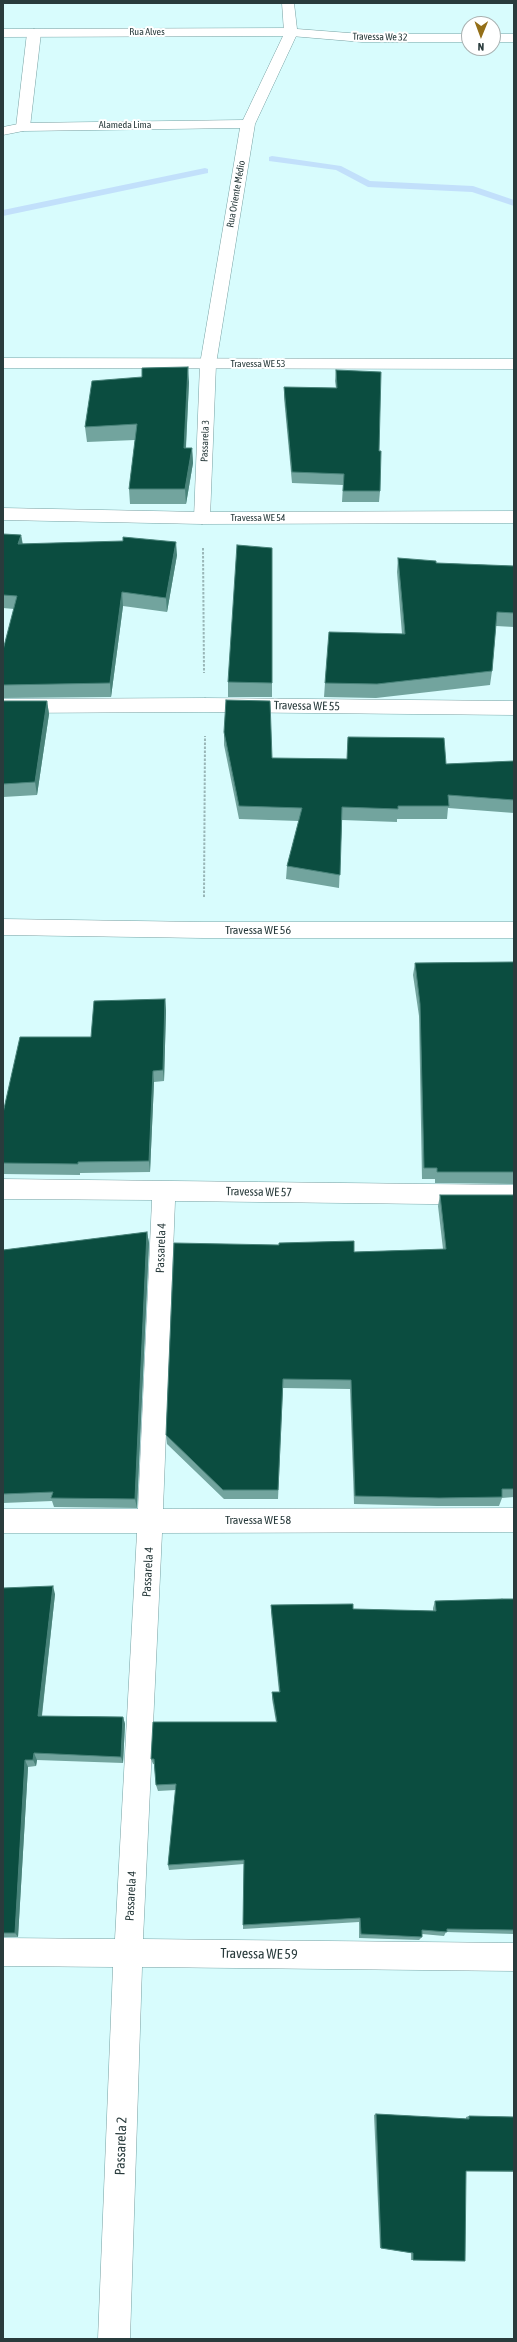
<!DOCTYPE html>
<meta charset="utf-8">
<style>
body{margin:0}
#map{position:relative;width:517px;height:2342px;overflow:hidden;background:#d8fcfd;font-family:"Asap Condensed",sans-serif}
canvas{display:block}
.frame{position:absolute;inset:0;border:4px solid #293b3c;pointer-events:none}
.north{position:absolute;left:461px;top:16px;width:40px;height:40px;box-sizing:border-box;background:#fff;border:1px solid #a9b1b1;border-radius:50%;rotate:181deg;font-size:11px;font-weight:700;line-height:16px;text-align:center;color:#293b3c}
.north::after{content:'';display:block;margin:auto;width:14px;height:18px;background:#946f18;clip-path:polygon(50% 0,100% 100%,50% 72%,0 100%)}
</style>
<div id="map">
<canvas width="517" height="2342"></canvas>
<div class="frame"></div>
<div class="north">N</div>
</div>
<script>
const c = document.querySelector('canvas').getContext('2d');
c.lineJoin = 'round';
const poly = rows => new Path2D(rows.map(r => 'M' + r).join(''));
function paint(path, color) { c.fillStyle = color; c.fill(path, 'evenodd'); }
function stroke(path, color, width, dash) { c.strokeStyle = color; c.lineWidth = width; c.lineCap = dash ? 'butt' : 'round'; c.setLineDash(dash || []); c.stroke(path); }
function drawText(font, color, halo, rows, align = 'center') {
  c.font = font + ' "Asap Condensed",sans-serif'; c.lineWidth = 4; c.setLineDash([]); c.textBaseline = 'middle'; c.strokeStyle = halo; c.fillStyle = color; for (const [text, x, y, turn = 0] of rows) {
    c.save(); c.translate(x, y); c.rotate((+turn || 0) * Math.PI / 180); c.textAlign = isNaN(turn) ? turn : align; if (halo) c.strokeText(text, 0, 0); c.fillText(text, 0, 0); c.restore();
  }
}
paint(poly([
 [272,156,341,166,370,181,473,186,514,200,514,206,472,192,368,187,336,170,269,161,269,157,272,156],
 [205,168,208,169,208,173,3,216,3,210,205,168]
]), '#c2e0fb');
const service = poly([
 [34,29,41,33,30,127,23,131,16,127,27,33,34,29]
]);
const minor = poly([
 [291,28,298,32,255,124,216,364,210,518,208,522,202,524,196,522,194,518,200,364,240,128,23,131,3,135,3,127,23,123,243,120,283,36,3,37,3,29,291,28],
 [205,698,514,701,514,715,205,712,3,713,3,699,205,698],
 [3,919,203,922,514,922,514,938,203,938,3,935,3,919],
 [3,1179,514,1185,514,1205,175,1201,163,1509,514,1508,514,1532,162,1533,143,1939,514,1943,514,1971,142,1967,130,2339,98,2339,113,1967,3,1966,3,1938,115,1939,137,1533,3,1533,3,1509,138,1509,152,1200,3,1199,3,1179]
]);
const tertiary = poly([
 [282,3,294,3,297,29,362,34,469,34,469,42,362,42,291,36,284,32,282,3],
 [493,34,514,34,514,42,493,42,493,34]
]);
const primary = poly([
 [3,358,514,359,514,369,3,368,3,358],
 [3,508,202,512,514,511,514,523,202,524,3,520,3,508]
]);
stroke(service, '#76a1a3', 1);
stroke(minor, '#76a1a3', 1);
stroke(tertiary, '#76a1a3', 1);
stroke(primary, '#76a1a3', 1);
stroke(poly([
 [203,548,204,673],
 [204,897,205,736]
]), '#99b6b7', 2, [2.5, 1.5]);
paint(service, '#fff');
paint(minor, '#fff');
paint(tertiary, '#fff');
paint(primary, '#fff');
paint(poly([
 [336,370,379,451,380,491,379,502,342,502,343,485,292,483,284,398,284,387,336,388,335,381],
 [189,382,186,448,192,448,193,463,186,504,130,504,129,489,135,440,87,442,85,427],
 [3,534,21,535,23,544,177,555,167,612,123,606,111,697,3,698,3,650,14,609,3,608],
 [272,548,272,697,228,697,228,682],
 [398,558,436,563,514,566,514,627,496,626,492,671,490,685,376,698,324,697,325,683,402,634,397,572],
 [3,701,47,701,49,714,37,795,3,797],
 [224,732,272,758,347,759,348,737,446,764,514,761,514,813,448,808,447,819,397,819,397,822,342,820,339,888,286,879,287,866,299,821,239,819,224,745],
 [514,962,514,1184,435,1183,435,1179,422,1179,419,1016,413,975,415,963],
 [165,999,166,1011,164,1081,154,1082,150,1172,80,1173,80,1175,3,1174,3,1113,91,1037],
 [440,1195,514,1195,514,1497,502,1498,499,1506,437,1506,354,1504,350,1389,283,1388,278,1499,224,1499,167,1444,166,1435,354,1252,443,1249,438,1206],
 [147,1232,149,1243,137,1508,54,1507,52,1501,3,1503,3,1250],
 [3,1588,55,1594,42,1716,123,1717,125,1724,123,1763,37,1760,36,1766,28,1767,18,1937,3,1937],
 [514,1599,514,1934,446,1932,444,1936,422,1934,422,1937,419,1940,359,1938,359,1922,243,1929,244,1864,169,1870,168,1865,176,1790,158,1791,156,1785,154,1764,153,1764,151,1759,276,1722,272,1699,272,1692,279,1692,271,1612,271,1605,353,1609,433,1611,433,1608,435,1601],
 [376,2114,466,2119,466,2117,469,2116,514,2117,514,2172,466,2171,413,2260,411,2260,411,2253,380,2248,374,2115]
]), '#72a49e');
paint(poly([
 [188,367,189,382,185,463,184,448],
 [192,448,193,463,186,504,185,489],
 [21,535,23,549,18,544],
 [176,542,177,555,167,612,166,598],
 [122,592,123,606,111,697,110,683],
 [47,701,49,714,37,795,35,782],
 [165,999,166,1011,164,1081,163,1070],
 [153,1071,154,1082,150,1172,149,1161],
 [147,1232,149,1243,137,1508,135,1499],
 [53,1586,55,1594,41,1722,38,1716],
 [123,1717,125,1724,123,1763,121,1757],
 [34,1753,37,1760,36,1766,33,1760],
 [25,1760,28,1767,18,1937,15,1933]
]), '#488279');
const building = poly([
 [188,367,184,448,192,448,185,489,129,489,137,424,85,427,92,381,142,377,142,368,188,367],
 [336,370,381,372,379,451,381,451,380,491,343,491,344,474,292,472,284,387,337,388,336,370],
 [3,534,21,535,18,544,123,541,123,537,176,542,166,598,122,592,110,683,3,685,3,650,17,596,3,595,3,534],
 [237,545,272,548,272,683,228,682,237,545],
 [398,558,436,561,436,563,514,566,514,613,497,612,492,671,377,684,325,683,329,632,405,634,398,558],
 [226,700,270,701,272,758,347,759,348,737,444,738,446,764,514,761,514,800,448,795,449,806,398,806,398,809,342,807,340,875,287,866,302,808,239,806,224,732,226,700],
 [3,701,47,701,35,782,3,784,3,701],
 [514,962,514,1172,437,1172,437,1168,424,1168,420,1004,415,963,514,962],
 [165,999,163,1070,153,1071,149,1161,78,1162,78,1164,3,1163,3,1113,20,1037,91,1037,94,1001,165,999],
 [440,1195,514,1195,514,1489,502,1489,502,1497,439,1498,355,1496,351,1380,283,1379,278,1490,223,1490,166,1435,174,1243,279,1245,279,1243,354,1241,354,1252,446,1249,440,1195],
 [147,1232,135,1499,51,1498,53,1492,3,1494,3,1250,147,1232],
 [53,1586,38,1716,123,1717,121,1757,34,1753,33,1760,25,1760,15,1933,3,1933,3,1588,53,1586],
 [502,1599,514,1599,514,1930,447,1929,447,1932,422,1930,422,1937,361,1934,360,1918,243,1925,244,1860,168,1865,176,1784,156,1785,154,1759,151,1759,153,1722,277,1722,272,1692,280,1692,271,1605,353,1604,353,1609,436,1611,435,1601,502,1599],
 [376,2114,469,2119,469,2116,514,2117,514,2171,466,2171,465,2261,413,2260,413,2253,381,2248,376,2114]
]);
paint(building, '#0b4d40');
stroke(building, '#488279', 1);
drawText('10px', '#293b3c', '#fff', [
 ["Rua Alves",147,32],
 ["Travessa We 32",380,37,1],
 ["Alameda Lima",125,125],
 ["Rua Oriente Médio",236,194,-80],
 ["Travessa WE 53",258,364],
 ["Passarela 3",205,441,-88],
 ["Travessa WE 54",258,518]
]);
drawText('12px', '#293b3c', '#fff', [
 ["Travessa WE 55",307,706,1],
 ["Travessa WE 56",258,930],
 ["Travessa WE 57",259,1192,1],
 ["Passarela 4",161,1248,-88],
 ["Travessa WE 58",258,1520],
 ["Passarela 4",148,1572,-87],
 ["Passarela 4",131,1896,-87]
]);
drawText('14px', '#293b3c', '#fff', [
 ["Travessa WE 59",259,1954,1],
 ["Passarela 2",121,2146,-88]
]);
</script>
